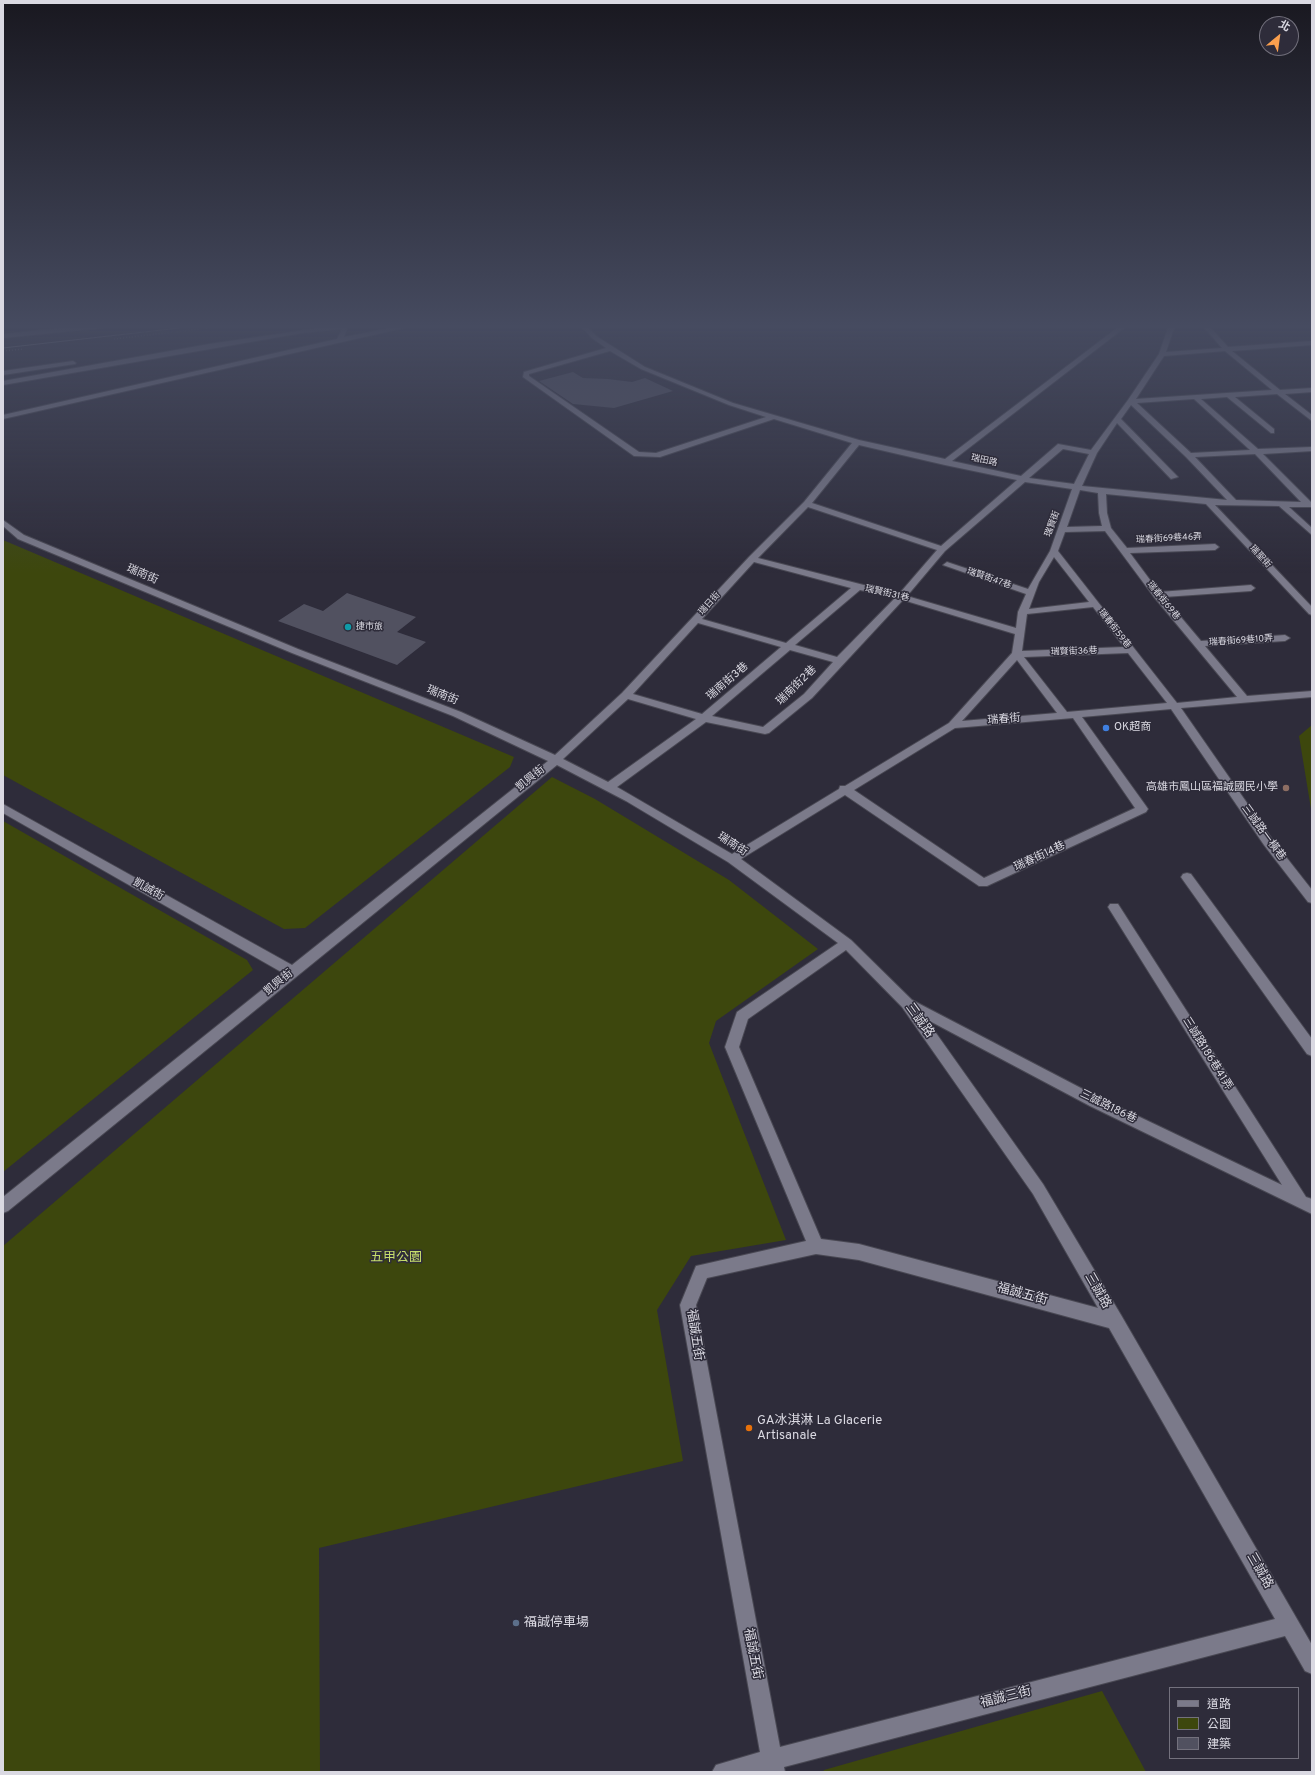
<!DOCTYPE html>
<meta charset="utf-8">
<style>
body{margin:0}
#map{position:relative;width:1315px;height:1775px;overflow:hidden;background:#2e2c3a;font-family:Overpass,"Noto Sans TC",sans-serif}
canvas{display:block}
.frame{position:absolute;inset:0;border:4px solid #dad9e2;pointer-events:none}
.legend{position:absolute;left:1169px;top:1687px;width:130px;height:72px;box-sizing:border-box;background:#2e2c3a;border:1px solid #73717d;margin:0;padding:5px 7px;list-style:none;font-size:12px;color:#dad9e2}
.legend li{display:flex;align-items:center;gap:8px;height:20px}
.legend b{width:20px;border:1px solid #73717d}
.north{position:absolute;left:1259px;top:16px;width:40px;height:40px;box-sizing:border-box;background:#2e2c3a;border:1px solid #73717d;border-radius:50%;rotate:29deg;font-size:11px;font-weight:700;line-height:16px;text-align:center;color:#dad9e2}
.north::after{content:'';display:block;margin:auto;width:14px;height:18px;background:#fa9f4e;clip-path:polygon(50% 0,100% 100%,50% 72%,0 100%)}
</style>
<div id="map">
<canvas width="1315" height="1775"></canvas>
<div class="frame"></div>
<ul class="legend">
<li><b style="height:5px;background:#7b7a8a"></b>道路</li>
<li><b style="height:11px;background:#3d470d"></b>公園</li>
<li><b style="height:11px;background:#515160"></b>建築</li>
</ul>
<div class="north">北</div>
</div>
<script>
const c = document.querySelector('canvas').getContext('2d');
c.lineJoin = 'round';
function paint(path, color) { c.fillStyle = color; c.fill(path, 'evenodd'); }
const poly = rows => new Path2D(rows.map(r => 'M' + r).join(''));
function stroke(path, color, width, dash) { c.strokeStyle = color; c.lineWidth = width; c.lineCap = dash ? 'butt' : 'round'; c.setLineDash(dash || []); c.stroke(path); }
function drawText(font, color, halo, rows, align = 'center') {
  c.font = font + ' Overpass,"Noto Sans TC",sans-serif'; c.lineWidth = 3; c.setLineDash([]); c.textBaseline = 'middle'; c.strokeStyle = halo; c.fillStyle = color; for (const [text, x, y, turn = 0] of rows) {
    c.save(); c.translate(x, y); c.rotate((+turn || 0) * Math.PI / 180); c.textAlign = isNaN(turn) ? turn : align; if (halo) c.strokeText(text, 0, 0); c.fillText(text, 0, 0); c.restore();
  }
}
paint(poly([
 [3,540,514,757,510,767,305,928,284,929,3,775],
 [1312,725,1312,815,1299,736],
 [552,777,595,799,729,880,818,949,716,1021,709,1043,786,1240,691,1256,657,1310,683,1461,319,1548,320,1772,3,1772,3,1246],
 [3,821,247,960,253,970,3,1172],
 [1102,1691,1146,1772,823,1772,824,1770]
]), '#3d470d');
paint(poly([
 [573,372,583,378,608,379,632,382,645,378,673,391,614,408,573,404,539,381],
 [347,593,416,617,397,632,426,642,397,665,278,621,304,604,323,611]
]), '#515160');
const minor = poly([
 [94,325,113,325,110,327,3,338,3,334,94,325],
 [340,325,362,325,347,328,344,337,406,325,417,325,3,419,3,415,337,339,341,331,341,329,302,333,3,385,3,381,209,344,340,325],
 [580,325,586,325,596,336,645,367,733,403,859,440,945,459,1121,325,1128,325,952,461,1021,476,1058,444,1091,450,1128,400,1159,354,1169,325,1175,325,1166,352,1222,348,1202,325,1208,325,1228,347,1312,341,1312,345,1232,351,1280,390,1312,388,1312,392,1285,394,1312,415,1312,421,1277,394,1235,397,1274,429,1274,433,1271,433,1227,397,1201,399,1258,449,1312,447,1312,451,1263,454,1312,503,1312,507,1289,507,1312,528,1312,535,1279,506,1215,505,1312,607,1312,615,1309,614,1206,504,1106,494,1107,513,1111,528,1127,548,1215,544,1219,547,1215,550,1130,553,1159,592,1251,585,1255,588,1251,591,1164,597,1201,641,1285,635,1290,638,1285,641,1205,646,1247,696,1312,691,1312,697,1181,708,1272,839,1312,890,1312,903,1308,902,1264,845,1171,709,1082,717,1146,806,1148,809,1146,812,987,886,979,886,845,795,741,859,851,940,912,1000,1100,1098,1282,1185,1108,907,1110,904,1118,904,1306,1197,1312,1199,1312,1214,1090,1106,926,1019,1043,1184,1121,1315,1312,1645,1312,1674,1305,1671,1285,1636,784,1767,785,1772,712,1772,716,1765,760,1752,680,1305,696,1266,806,1241,725,1047,737,1012,838,943,728,862,626,801,557,765,8,1211,3,1213,3,1197,283,973,3,813,3,804,292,965,548,761,453,716,292,653,18,539,3,526,3,520,24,535,298,649,461,712,555,755,622,693,749,557,804,502,852,443,774,419,660,457,634,456,523,377,524,372,606,348,592,338,580,325],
 [610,351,641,369,729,405,766,417,656,453,639,452,529,376,529,374,610,351],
 [1225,351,1272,390,1136,399,1164,356,1225,351],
 [1193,399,1194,399,1250,450,1191,453,1137,403,1193,399],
 [1131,405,1186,457,1227,500,1082,486,1097,453,1117,423,1171,479,1178,477,1121,419,1131,405],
 [859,445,945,465,1017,480,941,546,812,503,859,445],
 [1063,449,1089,454,1074,484,1029,478,1063,449],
 [1255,454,1301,502,1236,500,1195,457,1255,454],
 [1025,482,1072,489,1050,551,1028,589,947,562,943,565,1026,594,1018,612,1016,628,907,596,945,551,1025,482],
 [1080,490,1098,493,1099,513,1102,526,1067,527,1080,490],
 [808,507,937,550,899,594,758,558,808,507],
 [1105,531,1154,597,1237,697,1177,703,1058,551,1065,532,1105,531],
 [1054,557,1089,602,1029,609,1039,582,1054,557],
 [754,562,851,588,786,643,702,619,754,562],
 [860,590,895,598,837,657,795,645,860,590],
 [903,600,1015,634,1012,653,949,723,845,786,840,786,839,789,732,854,617,787,706,722,765,734,769,733,812,698,903,600],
 [1093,607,1124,647,1022,651,1027,614,1093,607],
 [698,623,781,647,702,714,633,694,698,623],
 [790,650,833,662,804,694,763,727,712,716,790,650],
 [1128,653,1167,703,1067,712,1024,657,1128,653],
 [1017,660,1057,713,962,721,1017,660],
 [628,699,696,719,608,782,563,759,628,699],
 [1073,718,1135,808,984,878,854,790,955,728,1073,718],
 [846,950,902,1007,1033,1194,1098,1308,859,1244,821,1239,739,1047,748,1019,846,950],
 [816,1254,859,1260,1109,1328,1275,1619,780,1747,696,1305,707,1278,816,1254],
 [73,361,76,363,75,364,3,375,3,371,73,361],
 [1187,873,1191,874,1312,1039,1312,1056,1307,1054,1183,880,1181,877,1183,874,1187,873]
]);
stroke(minor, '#494853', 2);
stroke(poly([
 [114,339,233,325],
 [3,351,24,349]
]), '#696773', 1.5, [1, 2]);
paint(minor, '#7b7a8a');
stroke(poly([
 [3,348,206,325]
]), '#94929d', 1);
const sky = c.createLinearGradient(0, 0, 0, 573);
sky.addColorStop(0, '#191820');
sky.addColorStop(0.57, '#464b60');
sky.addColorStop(1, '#464b6000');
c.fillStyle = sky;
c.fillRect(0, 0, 1315, 573);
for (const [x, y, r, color] of [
 [348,627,4,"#0f9aa8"],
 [1106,728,4,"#3f7fe0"],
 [1286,788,4,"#8d6e63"],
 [749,1428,4,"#e8710a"],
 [516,1623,4,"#5c6f8a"]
]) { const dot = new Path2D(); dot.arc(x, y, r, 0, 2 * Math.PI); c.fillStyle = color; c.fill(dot); stroke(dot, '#2e2c3a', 1.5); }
drawText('9px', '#dad9e2', '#2e2c3a', [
 ["瑞田路",984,461,12],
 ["瑞賢街",1053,524,-70],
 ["瑞春街69巷46弄",1169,539,-3],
 ["瑞聖街",1260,557,47],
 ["瑞賢街47巷",989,579,19],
 ["瑞賢街31巷",887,594,13],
 ["瑞春街69巷",1163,601,51],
 ["瑞日街",710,604,-48],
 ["瑞春街59巷",1114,629,52],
 ["瑞春街69巷10弄",1241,641,-4],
 ["瑞賢街36巷",1074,652,-2]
]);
drawText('9px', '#dad9e2', '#2e2c3a', [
 ["捷市旅",356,627]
], 'left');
drawText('11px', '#dad9e2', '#2e2c3a', [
 ["瑞南街",142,575,23],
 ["瑞南街3巷",728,682,-41],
 ["瑞南街2巷",797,686,-44],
 ["瑞南街",442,696,22],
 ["瑞春街",1004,720,-5],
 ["凱興街",531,779,-39],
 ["三誠路一橫巷",1263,833,54],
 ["瑞南街",732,845,33],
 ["瑞春街14巷",1040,857,-25],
 ["凱誠街",148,890,29],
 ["凱興街",279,983,-39],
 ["三誠路186巷41弄",1207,1054,58],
 ["三誠路186巷",1108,1107,26]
]);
drawText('11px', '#dad9e2', '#2e2c3a', [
 ["OK超商",1114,728],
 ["高雄市鳳山區福誠國民小學",1278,788,"right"]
], 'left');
drawText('13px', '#dad9e2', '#2e2c3a', [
 ["三誠路",919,1021,54],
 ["三誠路",1097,1291,60],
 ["福誠五街",1022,1295,15],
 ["福誠五街",694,1335,81],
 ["三誠路",1259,1571,60],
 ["福誠五街",752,1654,79],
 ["福誠三街",1006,1698,-14]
]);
drawText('13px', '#c6dd6b', '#2e2c3a', [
 ["五甲公園",396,1258]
]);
drawText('13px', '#dad9e2', '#2e2c3a', [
 ["GA冰淇淋 La Glacerie",757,1421],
 ["Artisanale",757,1436],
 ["福誠停車場",524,1623]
], 'left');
</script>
